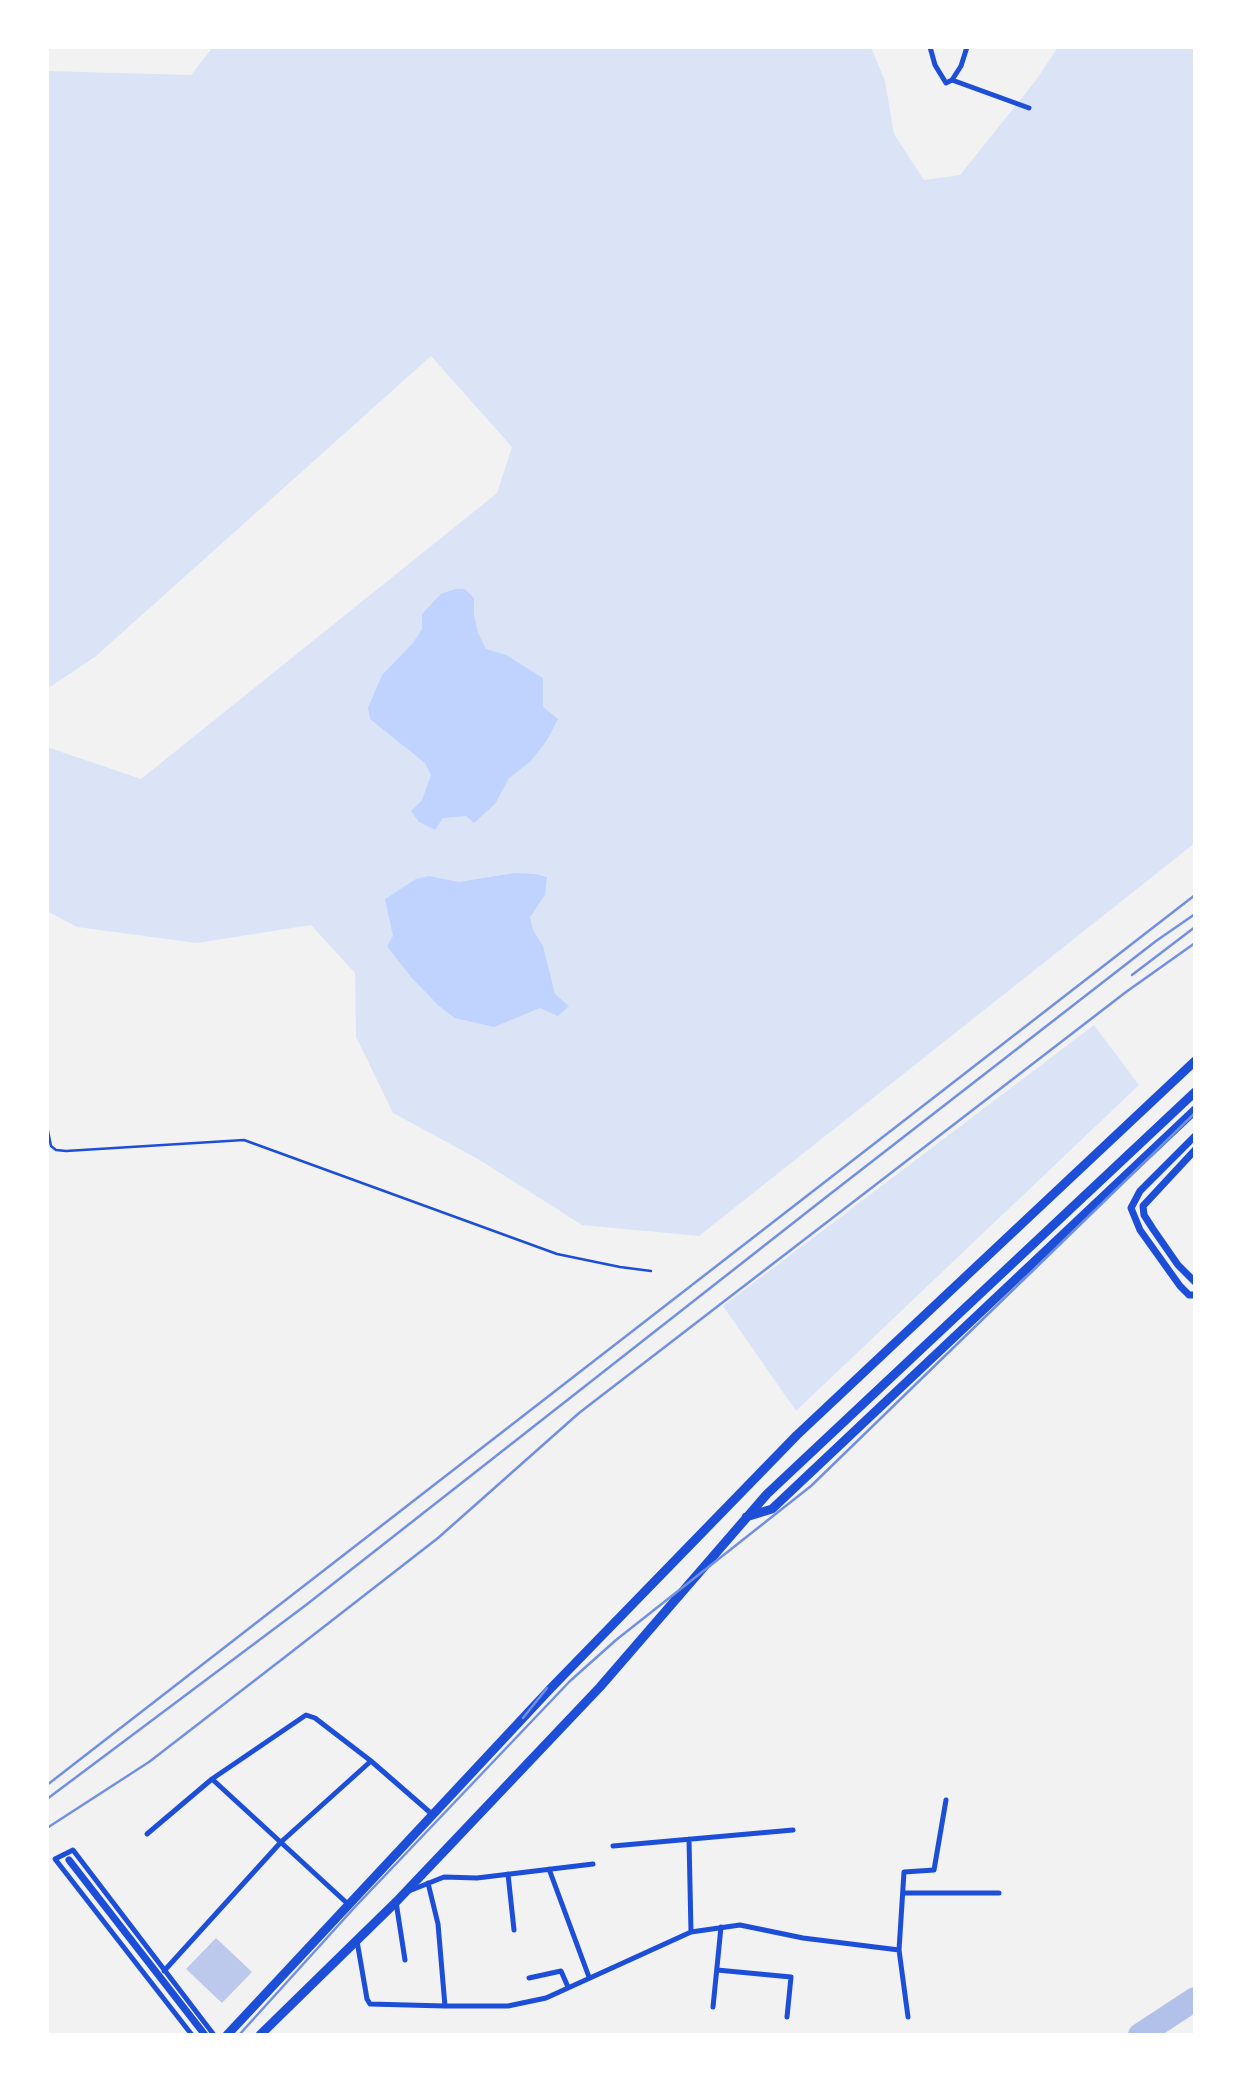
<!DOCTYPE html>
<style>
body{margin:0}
#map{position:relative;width:1242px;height:2082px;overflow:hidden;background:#f2f2f2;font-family:Raleway,sans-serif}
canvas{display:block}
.frame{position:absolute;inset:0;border:49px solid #fff;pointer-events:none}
</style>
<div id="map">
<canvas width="1242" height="2082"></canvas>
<div class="frame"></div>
</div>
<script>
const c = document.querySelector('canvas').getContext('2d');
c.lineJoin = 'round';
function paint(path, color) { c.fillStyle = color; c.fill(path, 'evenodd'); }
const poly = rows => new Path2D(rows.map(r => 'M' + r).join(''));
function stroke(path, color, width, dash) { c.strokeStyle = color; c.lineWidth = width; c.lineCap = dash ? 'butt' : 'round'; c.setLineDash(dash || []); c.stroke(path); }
paint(poly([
 [213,47,871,47,885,81,894,134,924,180,960,175,1036,80,1058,47,1195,47,1195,843,699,1236,582,1225,478,1159,393,1113,356,1037,355,973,311,925,197,943,77,927,47,911,47,747,141,779,497,493,512,447,431,356,95,657,47,689,47,71,191,75],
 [1094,1025,1139,1085,796,1411,723,1306]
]), '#dbe4f7');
paint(poly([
 [455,589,465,589,474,598,474,615,478,633,486,649,506,655,543,678,543,707,558,719,547,740,531,761,509,778,495,804,474,823,466,816,443,818,435,830,419,822,411,811,422,800,431,775,425,763,370,719,368,708,382,675,413,643,422,629,422,614,441,594],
 [515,873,535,874,547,877,545,895,530,917,533,930,543,946,555,994,569,1006,558,1016,540,1008,494,1027,455,1018,439,1006,411,977,387,946,393,936,385,899,416,879,429,876,459,882]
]), '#bfd3fe');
stroke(poly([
 [1140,2035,1195,1999]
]), '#b2c1ea', 24);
paint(poly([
 [216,1938,252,1972,222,2003,186,1969]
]), '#bdc9ec');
stroke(poly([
 [47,1126,51,1146,56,1150,66,1151,244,1140,557,1254,620,1267,651,1271]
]), '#1d4ed8', 2.5);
stroke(poly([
 [930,47,935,65,946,83,952,80,961,66,967,47],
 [952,80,1029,108],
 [212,1779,349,1905],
 [147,1834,212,1779,306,1715,315,1718,371,1761,433,1815],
 [689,1839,691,1932],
 [613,1846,793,1830],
 [549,1869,589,1977],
 [508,1874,514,1930],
 [428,1883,438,1924,445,2006],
 [409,1891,444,1877,477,1878,593,1864],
 [903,1893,999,1893],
 [396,1902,405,1960],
 [357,1941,367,1999,370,2004,445,2006,508,2006,546,1998,691,1932,740,1925,803,1938,899,1950],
 [717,1970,791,1977,787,2017],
 [164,1971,281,1842,371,1761],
 [529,1978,561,1971,568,1987],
 [713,2007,721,1927],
 [908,2017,899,1950,904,1872,934,1870,946,1800],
 [192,2035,55,1859,73,1850,214,2035]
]), '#1d4ed8', 5);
stroke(poly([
 [1195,1136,1140,1191,1131,1208,1140,1230,1180,1286,1189,1295,1195,1295],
 [1195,1150,1143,1206,1144,1215,1153,1229,1178,1265,1195,1282],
 [69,1860,205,2035]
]), '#1d4ed8', 7);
stroke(poly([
 [746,1517,772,1509,1195,1110],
 [227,2035,551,1688,797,1435,1195,1061],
 [260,2035,396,1902,600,1687,767,1494,1195,1092]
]), '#1d4ed8', 9);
stroke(poly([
 [1132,975,1195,927],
 [523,1718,547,1688],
 [47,1785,1195,895],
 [47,1799,306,1605,825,1198,1156,941,1195,914],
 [47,1828,149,1762,285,1657,438,1538,579,1413,1126,992,1195,943],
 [239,2035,354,1908,570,1681,616,1640,811,1486,1195,1113]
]), '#7290e2', 2.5);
</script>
